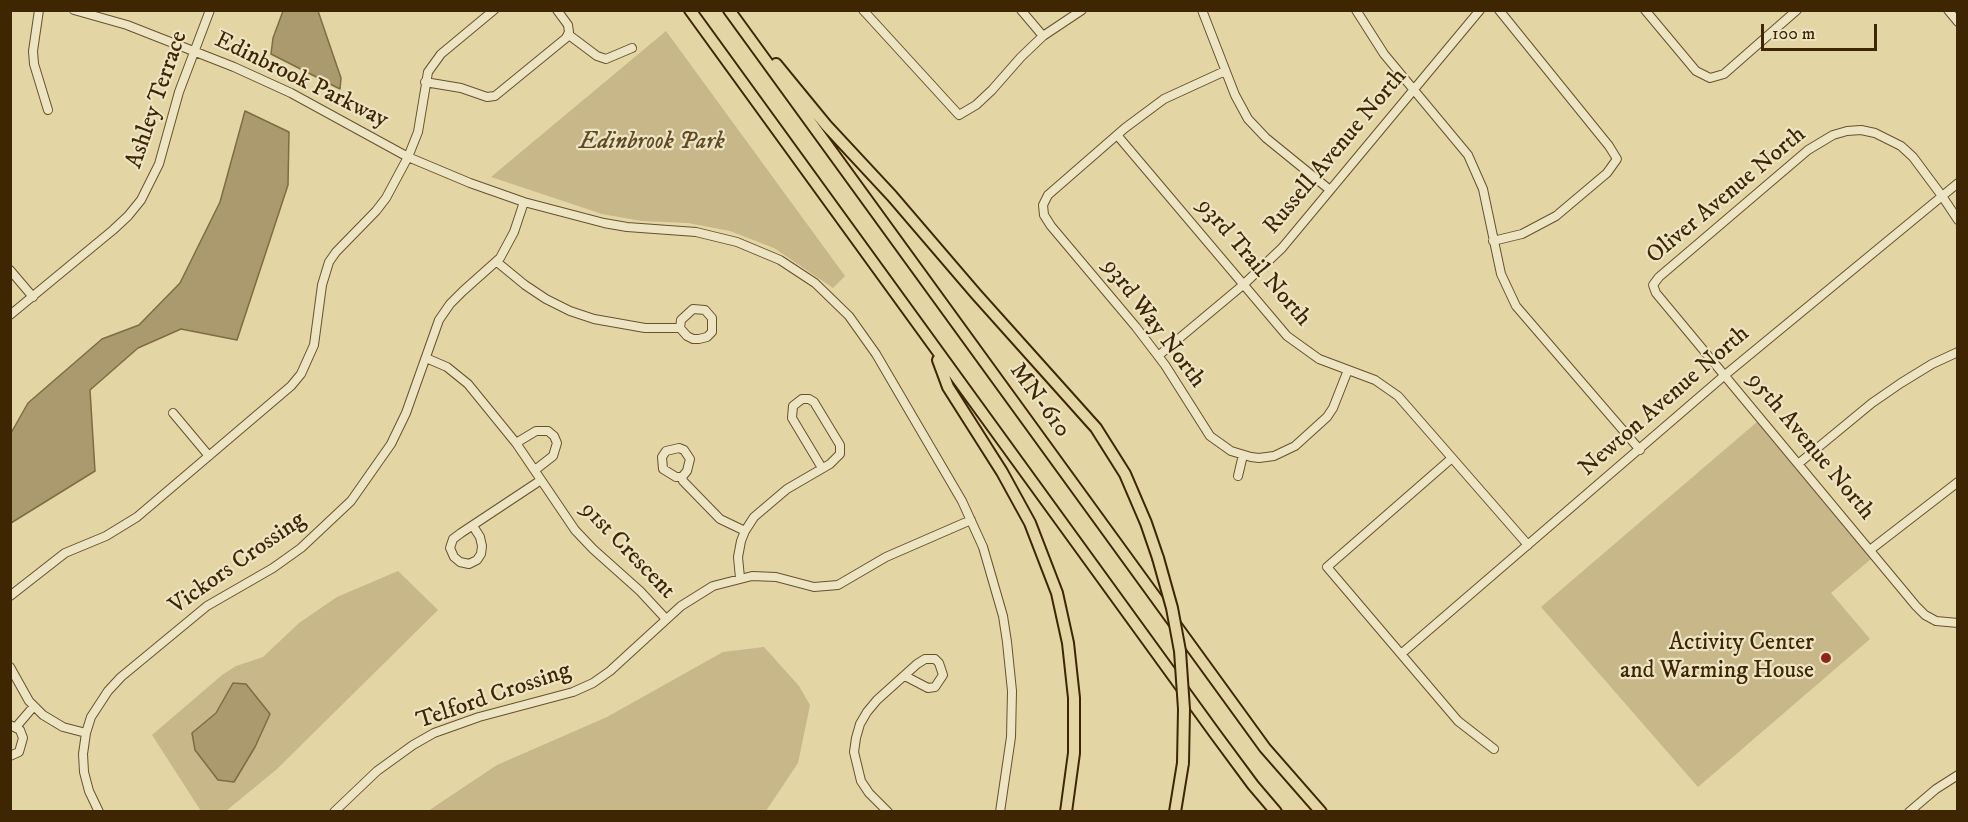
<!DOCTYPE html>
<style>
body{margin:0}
#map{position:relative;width:1968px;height:822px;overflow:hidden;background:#e3d5a4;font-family:"IM FELL DW Pica",serif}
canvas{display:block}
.frame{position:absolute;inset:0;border:12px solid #3e2603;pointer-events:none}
.scale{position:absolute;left:1761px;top:24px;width:116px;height:27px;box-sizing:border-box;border:3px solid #3e2603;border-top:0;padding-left:8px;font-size:18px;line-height:21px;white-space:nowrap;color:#3e2603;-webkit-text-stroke:4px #ede4c4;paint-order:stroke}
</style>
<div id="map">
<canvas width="1968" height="822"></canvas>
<div class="frame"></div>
<div class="scale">100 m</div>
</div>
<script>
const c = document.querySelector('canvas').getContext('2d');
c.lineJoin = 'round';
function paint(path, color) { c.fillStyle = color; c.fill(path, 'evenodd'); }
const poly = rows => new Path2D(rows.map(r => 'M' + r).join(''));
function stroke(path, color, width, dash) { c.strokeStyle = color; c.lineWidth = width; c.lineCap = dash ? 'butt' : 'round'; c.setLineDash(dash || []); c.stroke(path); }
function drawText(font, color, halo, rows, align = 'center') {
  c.font = font + ' "IM FELL DW Pica",serif'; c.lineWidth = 4.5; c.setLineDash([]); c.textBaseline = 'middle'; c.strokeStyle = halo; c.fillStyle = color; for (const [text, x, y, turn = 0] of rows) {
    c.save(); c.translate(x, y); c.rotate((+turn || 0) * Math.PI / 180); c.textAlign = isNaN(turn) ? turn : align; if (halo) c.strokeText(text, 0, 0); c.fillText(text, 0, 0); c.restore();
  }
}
paint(poly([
 [666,31,845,276,833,288,774,248,730,231,688,223,642,221,602,214,491,177],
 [1757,422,1871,559,1831,593,1870,639,1698,787,1541,607],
 [398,571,438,610,277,769,226,811,201,811,152,735,222,675,236,666,263,657,299,623,337,597],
 [764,647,799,686,810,705,798,763,766,811,428,811,497,765,607,717,723,652]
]), '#c7b789');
const water = poly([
 [283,11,318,11,341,78,340,89,271,54,273,38,283,11],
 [245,111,289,132,288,185,237,340,181,329,138,348,90,390,95,471,11,523,11,433,28,403,102,339,139,325,180,283,220,202,245,111],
 [233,683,246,684,270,714,255,747,234,782,218,780,195,750,192,733,216,713,233,683]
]);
paint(water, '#ab9a6d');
stroke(water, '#7f6c43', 1.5);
const minor = poly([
 [39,10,33,51,34,64,48,110],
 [74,10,127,25,234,67,291,93,408,157,470,183,524,202,604,223,627,227,696,232,737,242,780,260,815,283,849,316,876,354,962,501,983,547,1003,616,1007,642,1012,691,1011,737,1000,812],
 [863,10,959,115,976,105,992,90,1021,57,1043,36,1082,10],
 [1021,10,1043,36],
 [1202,10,1235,95,1248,119,1266,138,1330,190],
 [1356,10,1384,54,1468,155,1483,189,1501,274,1516,306,1640,450],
 [1645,10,1696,71,1710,78,1724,74,1797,10],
 [1948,10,1958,22],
 [569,35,597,56,606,59,632,48],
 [1225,71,1164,99,1125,128,1048,195,1043,205,1044,215,1051,226,1136,327,1165,365,1210,436,1231,451,1251,457,1259,458,1274,456,1295,446,1327,417,1333,408,1348,370],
 [425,82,461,88,487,97,495,96,566,38,569,32,568,25,557,10],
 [1117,135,1287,336,1319,359,1375,380,1398,396,1528,545],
 [1958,220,1942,196,1913,157,1901,146,1875,133,1861,130,1847,131,1833,135,1808,150,1659,277,1653,285,1656,293,1916,606,1925,615,1936,621,1958,623],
 [1493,241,1522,234,1556,216,1607,173,1617,159,1609,146,1499,10],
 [497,262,525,285,546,299,570,311,594,319,645,328,680,328,687,336,693,339,699,339,707,337,712,332,712,318,705,310,693,309,681,320,680,328],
 [10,270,33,297],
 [10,315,113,230,128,216,141,200,159,164,179,92,210,10],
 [1158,356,1243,285,1282,248,1480,10],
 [426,358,447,367,468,384,516,443,575,530,593,549,640,591,666,619],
 [173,413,209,456],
 [516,443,536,431,548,431,554,436,557,443,553,456,535,470],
 [1452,458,1327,567,1458,721,1494,749],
 [1798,464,1872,403,1901,383,1932,364,1958,352],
 [1238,476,1243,455],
 [682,477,676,477,663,469,662,457,666,451,679,448,684,450,690,459,687,471,682,477,683,481,720,519,745,531],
 [473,526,480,537,482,546,481,554,477,560,469,564,460,562,454,557,450,548,453,539,461,533,541,480],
 [1870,550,1958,482],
 [740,578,738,557,741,541,745,531,754,517,787,489,830,464,840,454,840,445,814,402,809,399,802,399,793,406,792,418,822,468],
 [10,596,65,553,106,536,137,517,291,386,301,374,314,345,322,285,329,262,336,252,376,211,386,198,408,157,418,132,428,72,441,54,494,10],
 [1401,654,1725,375,1958,183],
 [10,667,29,701,43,715,63,727,86,733],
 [10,725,20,730,23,738,19,752,10,756],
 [16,727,34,706],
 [99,812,89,791,84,772,83,754,86,733,91,717,108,691,121,677,207,606,273,568,301,548,351,501,391,444,406,413,439,320,450,304,463,291,500,258,514,232,524,202],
 [334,812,377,771,413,745,434,733,479,717,573,692,593,683,610,671,681,606,713,586,752,576,776,577,814,587,838,585,886,557,971,520],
 [888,812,869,793,861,781,854,752,856,738,860,724,867,712,877,700,917,664,925,659,935,659,939,663,943,675,935,687,928,688,905,676],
 [1909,812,1936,789,1958,775]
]);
const highway = poly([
 [690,10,1216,735,1253,785,1276,812],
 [729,10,1265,748,1321,812],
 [776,64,826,125,892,196,976,294,1096,428,1125,474,1146,523,1158,558],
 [938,360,948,387,1002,472,1030,523,1057,593,1068,643,1074,698,1074,753,1066,812],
 [1175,812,1183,763]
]);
stroke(minor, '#67522b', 10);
stroke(highway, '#3e2603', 14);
stroke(minor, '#ede4c4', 8);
stroke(highway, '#e3d5a4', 10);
const highwayBridge = poly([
 [1158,558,1172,608,1180,651,1184,709,1183,763]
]);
stroke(highwayBridge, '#3e2603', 14, []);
stroke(highwayBridge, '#e3d5a4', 10);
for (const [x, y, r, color] of [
 [1826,658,6,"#8f2418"]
]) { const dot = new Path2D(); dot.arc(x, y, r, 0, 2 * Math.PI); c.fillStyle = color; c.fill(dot); stroke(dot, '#ede4c4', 2); }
drawText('24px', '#3e2603', '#ede4c4', [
 ["Edinbrook Parkway",301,81,26],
 ["Ashley Terrace",158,100,-71],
 ["Russell Avenue North",1336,152,-50],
 ["Oliver Avenue North",1727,196,-40],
 ["93rd Trail North",1253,263,49],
 ["93rd Way North",1153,324,53],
 ["MN-610",1039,401,54],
 ["Newton Avenue North",1665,402,-41],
 ["95th Avenue North",1810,447,50],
 ["91st Crescent",627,551,46],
 ["Vickors Crossing",238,564,-35],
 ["Telford Crossing",494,697,-19]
]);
drawText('italic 24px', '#604a24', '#ede4c4', [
 ["Edinbrook Park",652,143]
]);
drawText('24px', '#3e2603', '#ede4c4', [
 ["Activity Center",1814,644],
 ["and Warming House",1814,672]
], 'right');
</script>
